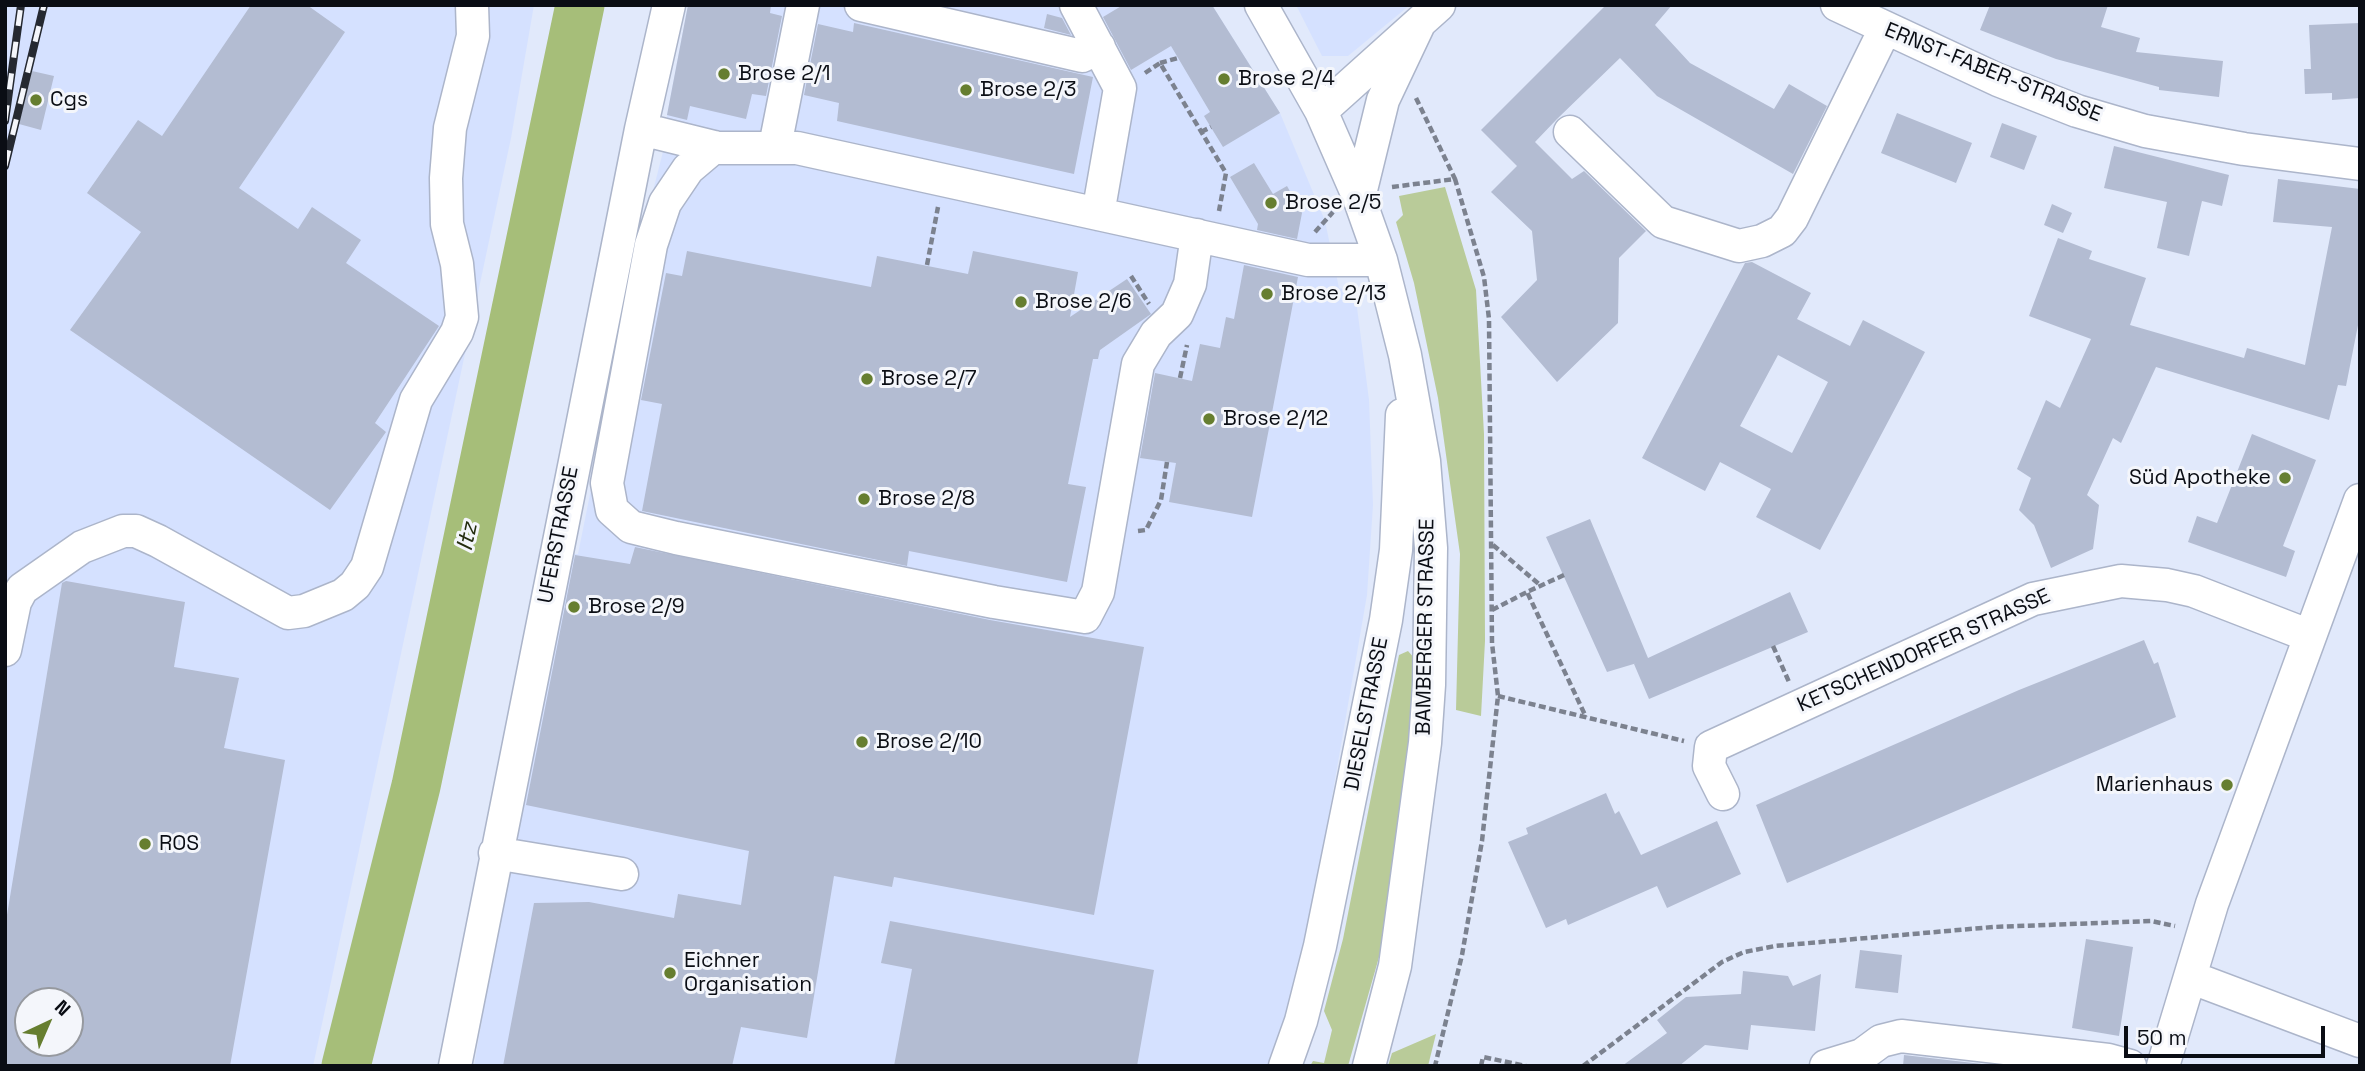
<!DOCTYPE html>
<meta charset="utf-8">
<style>
body{margin:0}
#map{position:relative;width:2365px;height:1071px;overflow:hidden;background:#e1e9fb;font-family:"Space Grotesk",sans-serif}
canvas{display:block}
.frame{position:absolute;inset:0;border:7px solid #0a0d14;pointer-events:none}
.north{position:absolute;left:14px;top:987px;width:70px;height:70px;box-sizing:border-box;background:#f4f6fb;border:2px solid #96999f;border-radius:50%;rotate:44deg;font-size:19px;font-weight:700;line-height:28px;text-align:center;color:#0a0d14}
.north::after{content:'';display:block;margin:auto;width:24px;height:32px;background:#667e30;clip-path:polygon(50% 0,100% 100%,50% 72%,0 100%)}
.scale{position:absolute;left:2124px;top:1026px;width:201px;height:32px;box-sizing:border-box;border:4px solid #0a0d14;border-top:0;padding-left:9px;font-size:21px;line-height:24px;white-space:nowrap;color:#0a0d14;-webkit-text-stroke:5px #f4f6fb;paint-order:stroke}
</style>
<div id="map">
<canvas width="2365" height="1071"></canvas>
<div class="frame"></div>
<div class="north">N</div>
<div class="scale">50 m</div>
</div>
<script>
const c = document.querySelector('canvas').getContext('2d');
c.lineJoin = 'round';
function paint(path, color) { c.fillStyle = color; c.fill(path, 'evenodd'); }
const poly = rows => new Path2D(rows.map(r => 'M' + r).join(''));
function stroke(path, color, width, dash) { c.strokeStyle = color; c.lineWidth = width; c.lineCap = dash ? 'butt' : 'round'; c.setLineDash(dash || []); c.stroke(path); }
function drawText(font, color, halo, rows, align = 'center') {
  c.font = font + ' "Space Grotesk",sans-serif'; c.lineWidth = 6; c.setLineDash([]); c.textBaseline = 'middle'; c.strokeStyle = halo; c.fillStyle = color; for (const [text, x, y, turn = 0] of rows) {
    c.save(); c.translate(x, y); c.rotate((+turn || 0) * Math.PI / 180); c.textAlign = isNaN(turn) ? turn : align; if (halo) c.strokeText(text, 0, 0); c.fillText(text, 0, 0); c.restore();
  }
}
paint(poly([
 [5,5,534,5,511,138,313,1066,5,1066],
 [28,1001,70,1001,70,1043,28,1043],
 [688,5,1212,5,1280,113,1325,221,1339,288,1355,292,1369,400,1373,505,1367,595,1302,970,1267,1066,474,1066,515,827,573,554,578,554,643,230,667,136,667,115],
 [1296,5,1410,5,1348,56,1322,56]
]), '#d5e1ff');
paint(poly([
 [1445,187,1476,290,1484,434,1485,641,1481,716,1456,710,1460,554,1438,398,1414,283,1396,222,1403,215,1399,196],
 [1408,651,1416,660,1408,784,1387,929,1348,1066,1310,1066,1313,1061,1324,1063,1332,1030,1324,1011,1343,939,1399,655],
 [1436,1034,1428,1066,1388,1066,1392,1053]
]), '#b9cb99');
stroke(poly([
 [346,1066,416,786,580,5]
]), '#a6be79', 49);
paint(poly([
 [251,5,307,5,345,32,239,188,298,229,312,207,361,240,346,263,439,326,375,423,386,432,330,510,70,330,141,232,87,193,138,120,162,136],
 [688,5,771,5,770,13,782,16,766,96,752,94,746,119,690,106,687,120,667,115],
 [1123,5,1212,5,1280,113,1223,147,1204,116,1210,112,1171,46,1131,70,1103,17],
 [1606,5,1672,5,1655,25,1690,63,1774,109,1789,84,1827,106,1793,174,1657,96,1620,58,1557,119,1535,142,1572,179,1584,171,1646,231,1619,258,1618,323,1557,382,1501,317,1537,280,1532,231,1491,192,1517,166,1481,130],
 [1990,5,2108,5,2101,27,2140,38,2136,52,2223,61,2219,97,2159,90,2159,87,2056,59,1980,30],
 [1047,14,1062,18,1071,35,1044,28],
 [854,23,1093,77,1074,174,837,121,839,103,804,95,818,24,853,32],
 [2360,23,2360,98,2332,100,2332,93,2305,94,2304,69,2311,69,2309,25],
 [32,71,54,76,41,130,19,124],
 [1897,113,1972,143,1956,183,1881,153],
 [2002,123,2037,136,2024,170,1990,157],
 [2114,146,2229,175,2222,206,2202,201,2189,256,2157,248,2167,202,2104,188],
 [1254,163,1273,194,1287,186,1302,213,1297,239,1257,230,1258,224,1230,177],
 [2278,179,2360,189,2360,315,2346,386,2338,385,2329,420,2156,367,2121,443,2113,438,2087,495,2099,505,2093,549,2051,568,2034,525,2019,510,2031,478,2017,469,2046,400,2060,408,2091,339,2029,316,2058,238,2092,251,2089,259,2146,278,2130,325,2244,358,2247,348,2305,365,2332,227,2273,222],
 [2052,204,2072,213,2063,233,2044,225],
 [687,251,871,287,877,256,968,274,973,251,1078,272,1070,317,1127,279,1151,314,1100,350,1098,359,1093,359,1068,484,1086,487,1067,582,909,551,907,566,642,511,662,404,641,400,666,273,682,276],
 [1752,262,1811,293,1797,319,1850,346,1863,320,1925,352,1820,550,1756,517,1771,489,1720,462,1705,491,1642,458,1745,263],
 [1778,355,1828,382,1792,453,1740,426],
 [1244,265,1298,277,1252,517,1169,502,1176,463,1140,458,1155,373,1192,381,1200,344,1220,348,1226,317,1234,319],
 [2252,434,2316,460,2283,546,2295,551,2286,577,2188,542,2197,516,2217,523],
 [1590,519,1648,658,1790,592,1808,632,1649,699,1634,664,1637,663,1607,672,1546,537],
 [635,547,990,620,1144,647,1094,915,894,877,892,887,834,876,807,1038,741,1027,732,1066,503,1066,534,903,589,902,674,918,678,894,741,905,749,851,526,805,575,555,630,564],
 [66,581,185,602,174,667,239,678,224,748,285,760,230,1066,5,1066,5,927,62,583],
 [28,1001,70,1001,70,1043,28,1043],
 [2144,640,2154,664,2158,662,2176,717,1787,883,1756,805,2019,690],
 [1606,793,1615,814,1619,811,1641,855,1717,821,1741,874,1667,908,1657,886,1568,925,1566,919,1546,928,1508,842,1528,834,1526,828],
 [890,921,1154,970,1137,1066,894,1066,912,969,881,963],
 [2086,939,2133,947,2119,1036,2072,1028],
 [1860,950,1902,955,1898,993,1855,988],
 [1743,971,1788,976,1793,986,1821,974,1815,1031,1751,1025,1748,1050,1705,1045,1679,1066,1622,1066,1667,1033,1657,1020,1686,997,1741,994],
 [1904,1055,1982,1064,1982,1066,1903,1066]
]), '#b3bcd2');
const minor = poly([
 [861,5,1082,56,1099,47],
 [1076,5,1120,88,1098,214],
 [1261,5,1321,111,1359,198,1381,260,1405,355,1424,461,1431,548,1429,685,1425,743,1395,966,1369,1066],
 [1837,5,1998,80,2077,111,2145,131,2244,149,2360,164],
 [1321,111,1439,5],
 [641,129,718,148,797,148,1308,260,1381,260],
 [1570,132,1663,222,1739,246,1762,241,1782,231,1792,218,1885,29],
 [775,146,803,5],
 [714,147,688,169,665,203,651,245,607,483,612,510,631,527,676,538,994,602,1085,617,1098,592,1138,364,1156,334,1177,314,1190,284,1197,235],
 [1359,198,1383,100,1419,24],
 [5,650,15,602,22,589,82,547,123,531,136,531,158,541,288,613,304,611,343,595,355,585,367,567,416,400,457,332,462,317,457,264,447,224,446,178,450,128,473,36,472,5],
 [1723,794,1709,766,1711,747,2033,599,2121,581,2167,585,2194,591,2310,636],
 [495,853,622,874],
 [2190,977,2360,1041],
 [455,1066,641,129,669,5],
 [1285,1066,1301,1021,1320,946,1386,620,1396,550,1402,415],
 [1826,1066,1862,1055,1881,1041,1901,1036,2108,1060,2130,1066],
 [2163,1066,2212,904,2360,500]
]);
stroke(minor, '#acb5ca', 35);
stroke(poly([
 [1160,63,1178,58],
 [1145,73,1160,63,1226,173,1219,211],
 [1416,98,1455,179],
 [1201,132,1211,127],
 [1392,187,1455,179,1484,277,1489,319,1492,643,1498,696,1482,841,1462,955,1435,1066],
 [1315,232,1333,212],
 [927,265,938,207],
 [1131,276,1149,304],
 [1180,378,1187,345],
 [1138,531,1146,530,1161,500,1167,462],
 [1493,545,1540,585],
 [1564,575,1527,592,1586,717],
 [1492,610,1527,592],
 [1773,646,1789,682],
 [1498,696,1684,741],
 [1481,1066,1483,1057,1526,1066],
 [1583,1066,1722,962,1744,952,1775,946,1993,927,2151,921,2175,926]
]), '#7c828f', 4.5, [7, 3.5]);
stroke(minor, '#fff', 32);
const rail = poly([
 [5,121,21,5],
 [5,166,44,5]
]);
stroke(rail, '#252931', 8);
stroke(rail, '#f4f6fb', 5, [16]);
for (const [x, y, r, color] of [
 [724,74,7,"#667e30"],
 [1224,79,7,"#667e30"],
 [966,90,7,"#667e30"],
 [36,100,7,"#667e30"],
 [1271,203,7,"#667e30"],
 [1267,294,7,"#667e30"],
 [1021,302,7,"#667e30"],
 [867,379,7,"#667e30"],
 [1209,419,7,"#667e30"],
 [2285,478,7,"#667e30"],
 [864,499,7,"#667e30"],
 [574,607,7,"#667e30"],
 [862,742,7,"#667e30"],
 [2227,785,7,"#667e30"],
 [145,844,7,"#667e30"],
 [670,973,7,"#667e30"]
]) { const dot = new Path2D(); dot.arc(x, y, r, 0, 2 * Math.PI); c.fillStyle = color; c.fill(dot); stroke(dot, '#f4f6fb', 2.5); }
drawText('21px', '#0a0d14', '#f4f6fb', [
 ["ERNST-FABER-STRASSE",1993,73,22],
 ["UFERSTRASSE",559,535,-79],
 ["BAMBERGER STRASSE",1426,627,-89],
 ["KETSCHENDORFER STRASSE",1924,651,-24],
 ["DIESELSTRASSE",1367,714,-79]
]);
drawText('21px', '#0a0d14', '#f4f6fb', [
 ["Brose 2/1",738,74],
 ["Brose 2/4",1238,79],
 ["Brose 2/3",980,90],
 ["Cgs",50,100],
 ["Brose 2/5",1285,203],
 ["Brose 2/13",1281,294],
 ["Brose 2/6",1035,302],
 ["Brose 2/7",881,379],
 ["Brose 2/12",1223,419],
 ["Süd Apotheke",2271,478,"right"],
 ["Brose 2/8",878,499],
 ["Brose 2/9",588,607],
 ["Brose 2/10",876,742],
 ["Marienhaus",2213,785,"right"],
 ["ROS",159,844],
 ["Eichner",684,961],
 ["Organisation",684,985]
], 'left');
drawText('italic 23px', '#242d0f', '#f4f6fb', [
 ["Itz",468,537,-78]
]);
</script>
